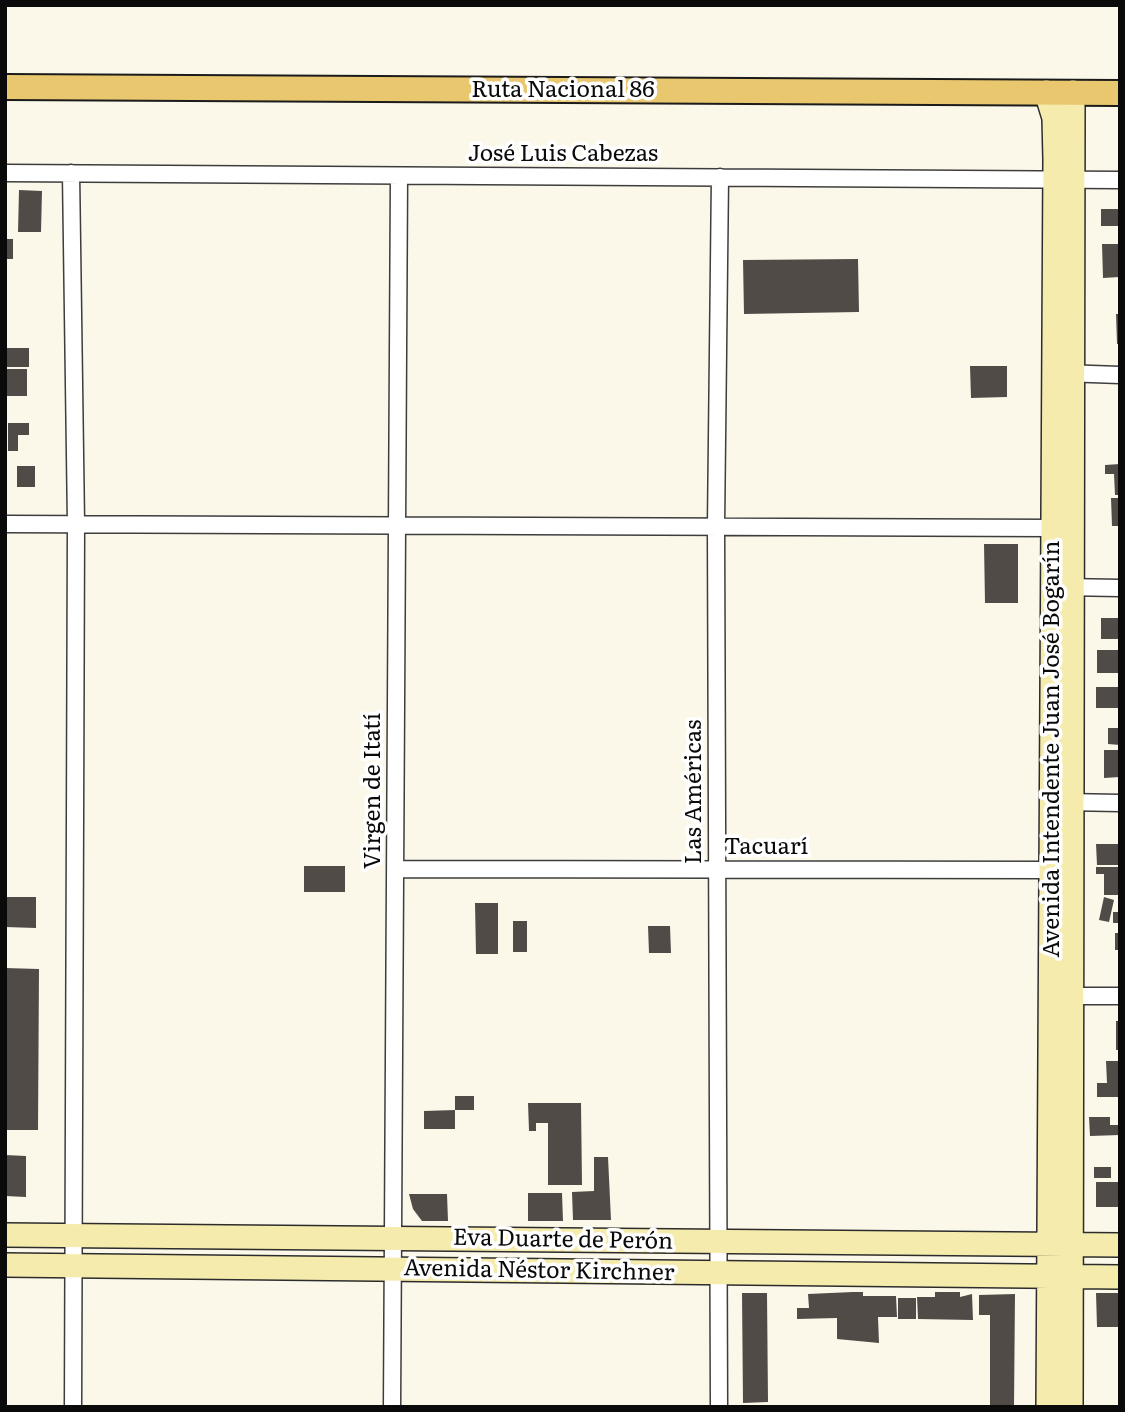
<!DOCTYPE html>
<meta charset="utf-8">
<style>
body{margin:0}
#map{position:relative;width:1125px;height:1412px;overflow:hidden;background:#fcf8e9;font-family:Literata,serif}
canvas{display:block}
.frame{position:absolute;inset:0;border:7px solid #0a0a0a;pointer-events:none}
</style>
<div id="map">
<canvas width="1125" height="1412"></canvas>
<div class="frame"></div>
</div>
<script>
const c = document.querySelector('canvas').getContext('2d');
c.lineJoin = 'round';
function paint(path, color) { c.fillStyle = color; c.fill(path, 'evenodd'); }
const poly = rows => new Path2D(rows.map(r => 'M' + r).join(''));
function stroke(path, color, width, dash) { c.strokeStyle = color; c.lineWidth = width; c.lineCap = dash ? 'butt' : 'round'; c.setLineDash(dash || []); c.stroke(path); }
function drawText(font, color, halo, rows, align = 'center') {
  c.font = font + ' Literata,serif'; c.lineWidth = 7; c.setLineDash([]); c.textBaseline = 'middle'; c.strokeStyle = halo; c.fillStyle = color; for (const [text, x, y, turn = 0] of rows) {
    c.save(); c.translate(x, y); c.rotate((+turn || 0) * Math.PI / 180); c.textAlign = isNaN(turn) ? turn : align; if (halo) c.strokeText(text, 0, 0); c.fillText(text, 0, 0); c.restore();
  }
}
paint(poly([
 [19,190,42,191,41,232,18,232],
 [1101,209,1118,209,1118,226,1101,226],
 [5,239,13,239,13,259,5,259],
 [1102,244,1120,244,1120,277,1103,278],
 [858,259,859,312,744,314,743,260],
 [1116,314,1120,314,1120,344,1117,344],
 [5,348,29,348,29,367,5,367],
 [970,366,1007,366,1007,397,971,398],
 [5,369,27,369,27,396,5,396],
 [8,423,29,423,29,435,18,435,18,451,8,451],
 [1120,464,1120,495,1115,495,1114,474,1105,474,1105,465],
 [17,466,35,466,35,487,17,487],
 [1111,498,1120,498,1120,526,1112,526],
 [984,544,1018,544,1018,603,985,603],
 [1101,618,1120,618,1120,639,1101,639],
 [1097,650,1118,650,1118,673,1097,673],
 [1096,687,1120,687,1120,708,1096,708],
 [1108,728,1120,728,1120,745,1108,744],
 [1104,750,1120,750,1120,777,1104,778],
 [1096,844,1120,844,1120,865,1097,865],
 [304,866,345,866,345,892,304,892],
 [1096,867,1120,867,1120,895,1104,895,1104,874,1096,874],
 [5,897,36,897,36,928,5,927],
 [1104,897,1114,900,1109,922,1099,920],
 [475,903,498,903,498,954,476,954],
 [1113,912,1120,912,1120,923,1113,923],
 [513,921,527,921,527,952,513,952],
 [648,926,670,926,671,953,649,953],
 [1115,933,1120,933,1120,950,1115,950],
 [5,968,39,969,38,1130,5,1130],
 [1116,1021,1120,1021,1120,1050,1116,1050],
 [1106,1061,1120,1061,1120,1097,1097,1097,1097,1083,1107,1083],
 [455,1096,474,1096,474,1110,455,1110],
 [528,1103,581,1103,582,1185,548,1185,548,1123,536,1123,536,1131,529,1131],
 [455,1110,455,1129,424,1129,424,1111],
 [1089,1117,1110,1117,1110,1125,1120,1125,1120,1135,1090,1136],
 [5,1155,26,1156,26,1197,5,1196],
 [594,1157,608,1157,611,1220,573,1220,572,1192,594,1191],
 [1094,1167,1111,1167,1111,1178,1094,1178],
 [1096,1182,1120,1182,1120,1207,1096,1207],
 [528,1193,562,1193,563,1221,528,1221],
 [409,1194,447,1194,448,1221,422,1221,413,1209],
 [853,1292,863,1292,863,1296,896,1296,897,1317,878,1317,879,1343,837,1339,837,1318,797,1319,797,1308,809,1308,808,1294],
 [935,1292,960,1292,960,1297,972,1294,973,1320,918,1319,917,1297,935,1297],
 [742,1293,767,1293,768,1402,743,1403],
 [1096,1293,1120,1293,1120,1327,1097,1327],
 [1015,1294,1014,1407,990,1407,990,1315,979,1315,979,1295],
 [898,1298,916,1298,916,1319,898,1319]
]), '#514b48');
const street = poly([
 [5,173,1120,180],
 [71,173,76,524,73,1407],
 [1063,373,1120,375],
 [5,524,1053,528],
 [1063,587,1120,588],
 [1064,802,1120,803],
 [396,869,1051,870],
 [1063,996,1120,996],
 [392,1407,399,176],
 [719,1407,716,526,720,177]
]);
const secondary = poly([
 [1046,92,1054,118,1055,160,1048,1407],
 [5,1235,1120,1245],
 [5,1265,1120,1277],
 [1071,1407,1073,92]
]);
const primary = poly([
 [5,87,1120,93]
]);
stroke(street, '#3d3d3d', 19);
stroke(secondary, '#2c2c2c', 26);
stroke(primary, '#1b1b1b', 28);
stroke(street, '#fff', 16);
stroke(secondary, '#f5ebac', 23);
stroke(primary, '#e8c76e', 24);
drawText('23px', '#0a0a0a', '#fff', [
 ["Ruta Nacional 86",563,90],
 ["José Luis Cabezas",563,154],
 ["Avenida Intendente Juan José Bogarín",1052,749,-90],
 ["Virgen de Itatí",373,791,-90],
 ["Las Américas",694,792,-90],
 ["Tacuarí",766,847],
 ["Eva Duarte de Perón",563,1240,1],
 ["Avenida Néstor Kirchner",539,1271,1]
]);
</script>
